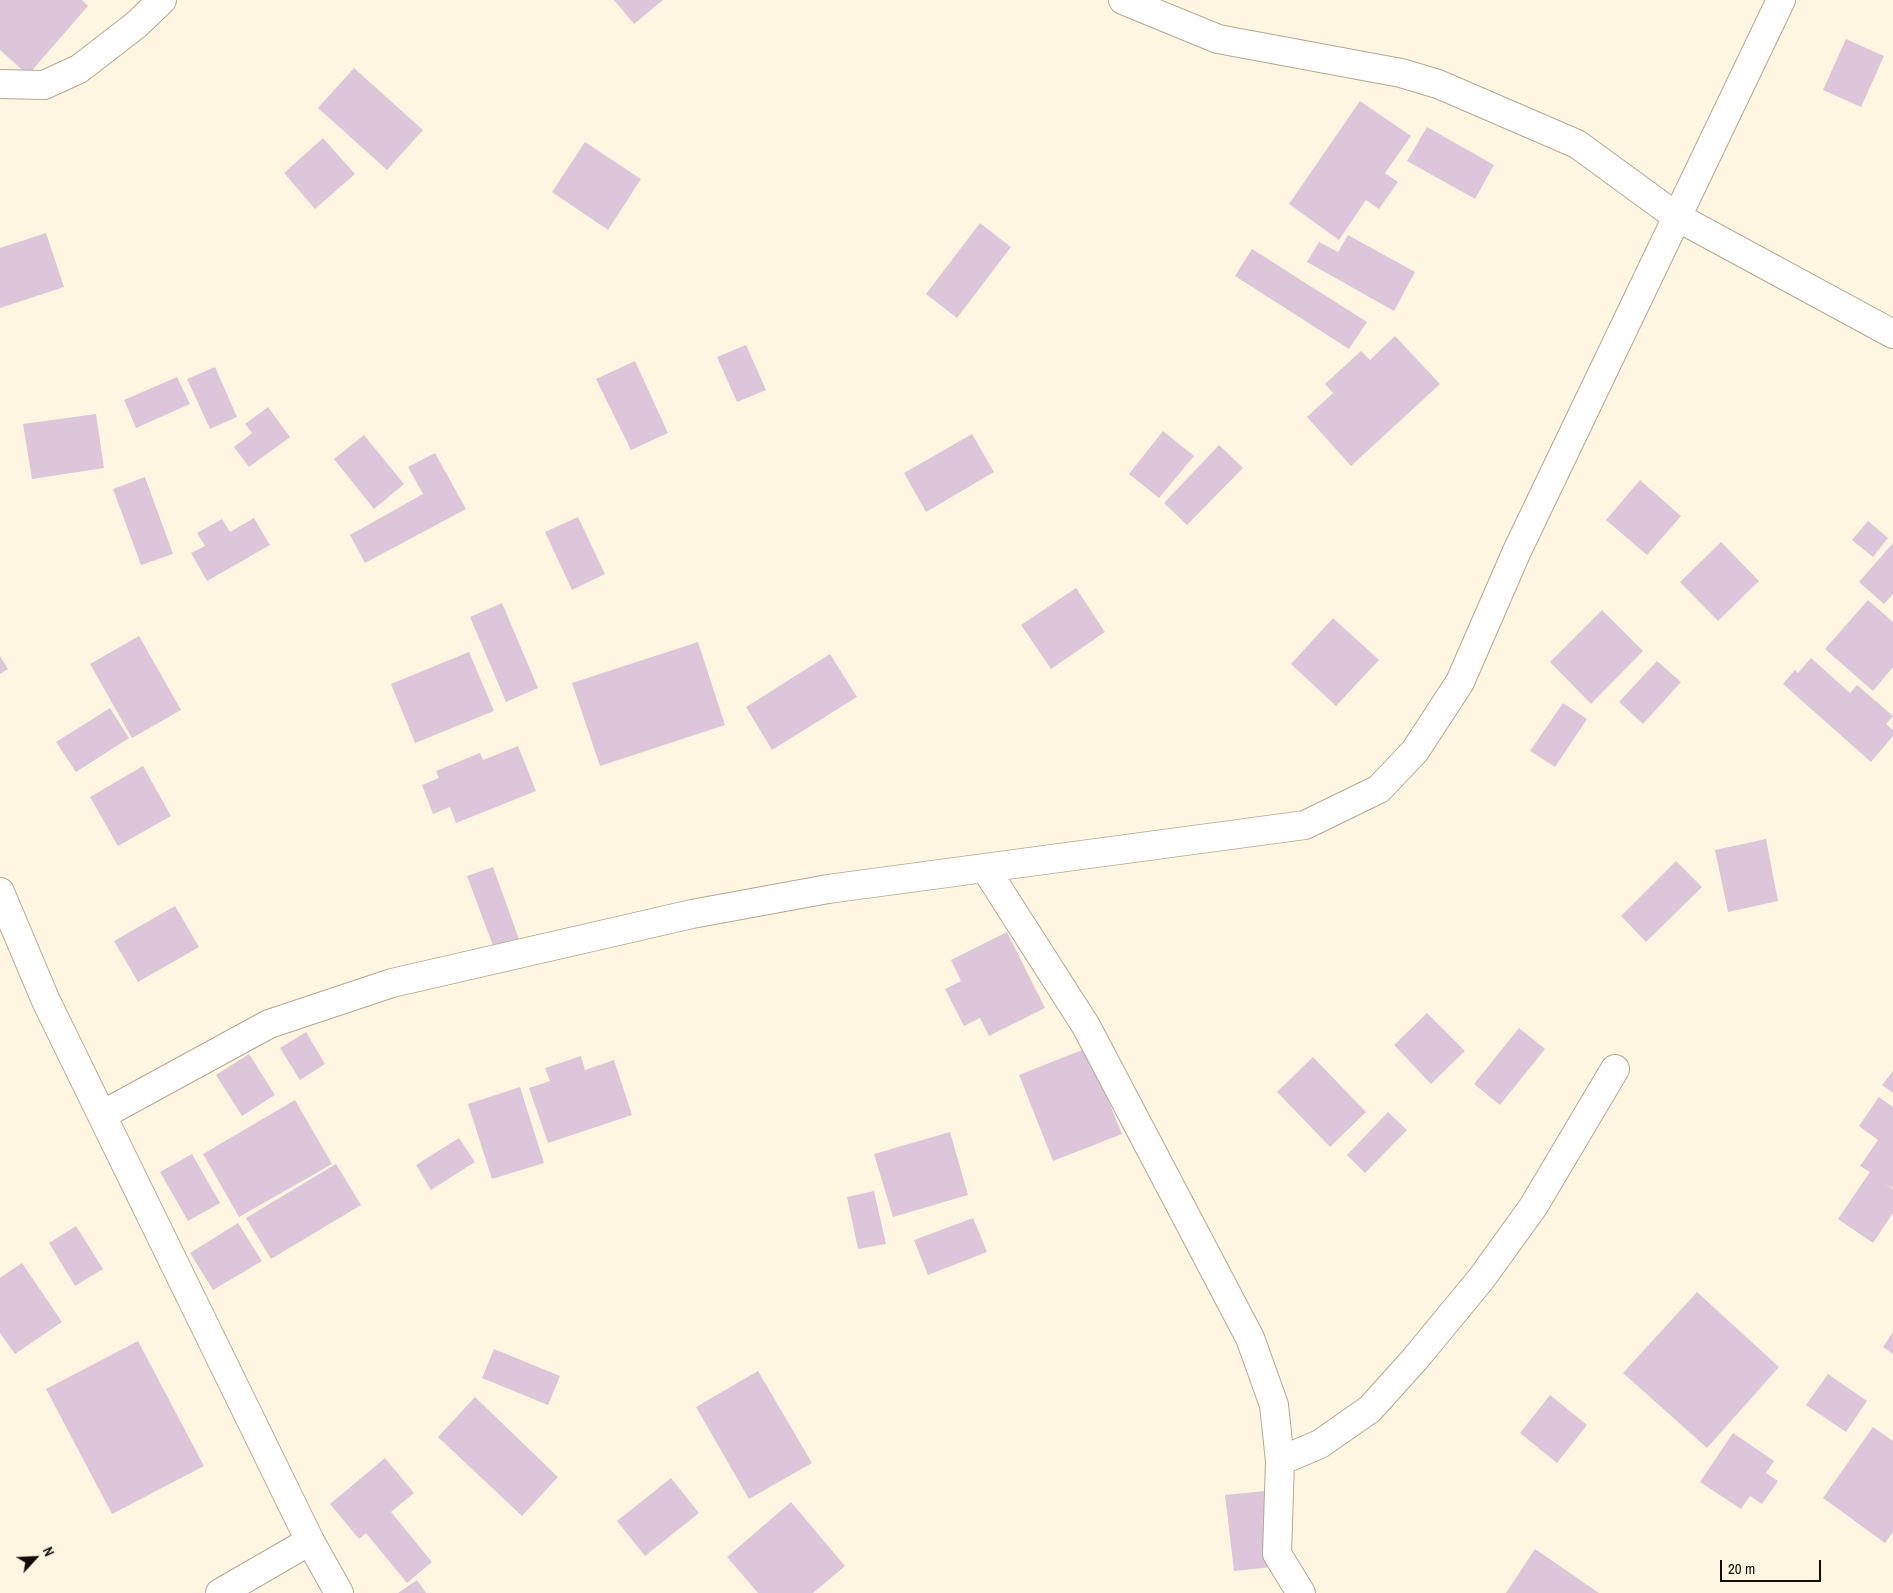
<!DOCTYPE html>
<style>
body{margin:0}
#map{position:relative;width:1893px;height:1593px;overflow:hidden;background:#fff6e2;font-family:"Archivo Narrow",sans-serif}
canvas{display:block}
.north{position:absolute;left:10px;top:1533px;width:50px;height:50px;-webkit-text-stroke:4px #fff6e2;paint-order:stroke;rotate:65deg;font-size:14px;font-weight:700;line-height:20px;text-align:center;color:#110e06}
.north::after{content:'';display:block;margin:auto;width:18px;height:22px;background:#110e06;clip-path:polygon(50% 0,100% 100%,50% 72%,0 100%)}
.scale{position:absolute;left:1720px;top:1560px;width:101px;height:22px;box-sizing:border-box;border:2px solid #110e06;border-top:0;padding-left:6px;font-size:15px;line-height:18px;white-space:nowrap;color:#110e06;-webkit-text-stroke:4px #fff6e2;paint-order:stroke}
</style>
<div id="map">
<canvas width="1893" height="1593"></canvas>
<div class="north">N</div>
<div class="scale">20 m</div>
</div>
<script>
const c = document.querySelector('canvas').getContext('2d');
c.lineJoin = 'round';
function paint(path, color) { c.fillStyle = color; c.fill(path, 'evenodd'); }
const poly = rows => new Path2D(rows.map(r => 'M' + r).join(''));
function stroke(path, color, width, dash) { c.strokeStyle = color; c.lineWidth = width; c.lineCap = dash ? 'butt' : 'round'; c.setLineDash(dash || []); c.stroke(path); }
paint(poly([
 [0,0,82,0,88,6,28,75,0,50],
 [614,0,663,0,634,24],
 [1846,39,1884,56,1861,107,1823,90],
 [354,68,423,130,387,170,318,108],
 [1360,101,1411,136,1385,173,1398,182,1379,209,1366,200,1339,240,1289,204],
 [1427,127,1494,165,1475,199,1407,161],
 [323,138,355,174,315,209,284,173],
 [585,142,641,179,608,230,552,192],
 [980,223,1011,247,957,318,926,294],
 [46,233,64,287,0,308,0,248],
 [1348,235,1415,272,1394,311,1307,262,1319,242,1338,252],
 [1252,249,1367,322,1349,349,1235,276],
 [1395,336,1440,384,1351,466,1307,417,1333,393,1325,384,1361,351,1370,360],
 [746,345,766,390,737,402,717,357],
 [635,361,668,433,631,450,596,379],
 [215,367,237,417,210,429,187,379],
 [177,377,190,404,136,428,124,400],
 [268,407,290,437,249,467,234,447,252,433,245,424],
 [96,414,104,468,32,479,23,424],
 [1163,431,1194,456,1159,498,1129,474],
 [972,434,994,472,926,512,904,473],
 [364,435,404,484,374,509,334,459],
 [1219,445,1243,468,1187,525,1164,503],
 [435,453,466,509,365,563,350,535,423,494,408,467],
 [145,477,173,554,141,565,113,489],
 [1640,480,1681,516,1647,555,1606,520],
 [578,517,605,574,572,590,545,532],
 [254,518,270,545,207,581,191,553,205,546,197,533,222,519,230,532],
 [1868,521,1888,538,1873,557,1852,540],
 [1721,542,1759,581,1718,621,1680,582],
 [1893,543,1893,594,1884,604,1859,582],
 [1076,588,1105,632,1051,669,1021,625],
 [1868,600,1893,622,1893,667,1873,691,1825,649],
 [502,603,538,688,506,702,470,617],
 [1602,610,1643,651,1591,704,1550,662],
 [1333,618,1379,660,1336,706,1291,664],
 [139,636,181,710,132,738,90,664],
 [698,642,725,725,600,766,572,683],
 [469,652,494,711,415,743,391,684],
 [830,654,857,697,772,750,746,707],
 [0,656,8,669,0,674],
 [1811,658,1850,693,1857,685,1893,716,1886,724,1893,730,1893,736,1871,762,1783,684,1795,670,1798,673],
 [1657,661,1681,682,1643,724,1619,702],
 [1563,703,1587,719,1555,767,1530,751],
 [110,708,129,738,76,772,56,742],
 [518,746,536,791,456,823,450,807,433,814,422,785,439,778,436,771,480,753,483,760],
 [143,766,171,816,118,846,90,797],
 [1766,839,1778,901,1728,912,1715,850],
 [1676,861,1702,887,1646,942,1621,916],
 [493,867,520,942,495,951,467,876],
 [175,906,199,947,138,982,114,941],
 [1007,932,1045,1008,989,1036,980,1018,964,1026,945,989,961,981,951,960],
 [1427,1013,1465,1051,1431,1084,1394,1045],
 [1519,1028,1545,1049,1500,1105,1474,1084],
 [306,1032,325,1064,300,1080,280,1048],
 [1087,1048,1122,1134,1053,1161,1019,1075],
 [249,1054,275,1095,242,1116,216,1075],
 [581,1056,585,1070,614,1060,632,1115,548,1143,529,1088,550,1081,545,1068],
 [1313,1057,1366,1112,1330,1147,1277,1092],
 [1893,1071,1893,1093,1882,1085],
 [520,1087,544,1163,492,1179,468,1104],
 [1879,1097,1893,1107,1893,1188,1885,1184,1893,1189,1893,1213,1873,1243,1838,1219,1870,1172,1860,1166,1878,1140,1859,1126],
 [295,1100,332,1164,239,1217,203,1154],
 [1388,1112,1407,1130,1365,1173,1347,1155],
 [950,1132,968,1195,893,1217,874,1154],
 [459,1138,475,1162,431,1190,416,1165],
 [192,1154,220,1203,188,1221,160,1172],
 [336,1164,361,1205,271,1259,246,1218],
 [874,1191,886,1244,858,1249,847,1197],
 [973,1218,987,1252,928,1275,914,1240],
 [238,1223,262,1261,213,1290,190,1253],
 [76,1226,103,1269,75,1286,49,1243],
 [22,1263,62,1322,15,1354,0,1333,0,1278],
 [1697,1292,1779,1367,1707,1448,1623,1373],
 [1893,1332,1893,1354,1883,1347],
 [138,1341,204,1466,112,1514,46,1389],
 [494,1349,560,1376,548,1405,482,1378],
 [758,1371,812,1463,749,1499,696,1407],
 [1828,1374,1867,1401,1846,1432,1806,1405],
 [1550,1395,1587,1425,1557,1463,1520,1433],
 [475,1397,558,1477,522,1516,438,1437],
 [1873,1427,1893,1441,1893,1532,1885,1543,1823,1498],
 [1733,1433,1774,1461,1766,1473,1778,1481,1762,1504,1750,1496,1741,1509,1700,1482],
 [385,1458,414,1493,391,1512,432,1562,407,1583,366,1533,359,1539,330,1504],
 [671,1478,699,1513,645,1556,617,1521],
 [1264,1491,1273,1567,1234,1571,1225,1495],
 [791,1502,845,1566,813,1593,758,1593,727,1557],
 [1535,1549,1599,1593,1506,1593],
 [417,1580,426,1593,398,1593]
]), '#ddc6d9');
const minor = poly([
 [1123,0,1218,39,1401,73,1438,84,1577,144,1677,217,1893,334],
 [0,84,44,85,79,69,136,25,162,0],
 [985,868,1086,1026,1250,1338,1274,1405,1280,1461,1277,1554,1301,1593],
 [102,1115,269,1024,392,983,692,914,828,889,1305,825,1379,789,1415,751,1460,682,1517,551,1781,0],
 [1280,1461,1320,1444,1370,1409,1415,1359,1481,1279,1533,1207,1615,1069],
 [220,1593,310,1541]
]);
const secondary = poly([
 [0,892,46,1001,310,1541,339,1593]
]);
stroke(minor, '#b4a991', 30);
stroke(secondary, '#b4a991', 30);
stroke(minor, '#fff', 28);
stroke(secondary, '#fff', 28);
</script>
